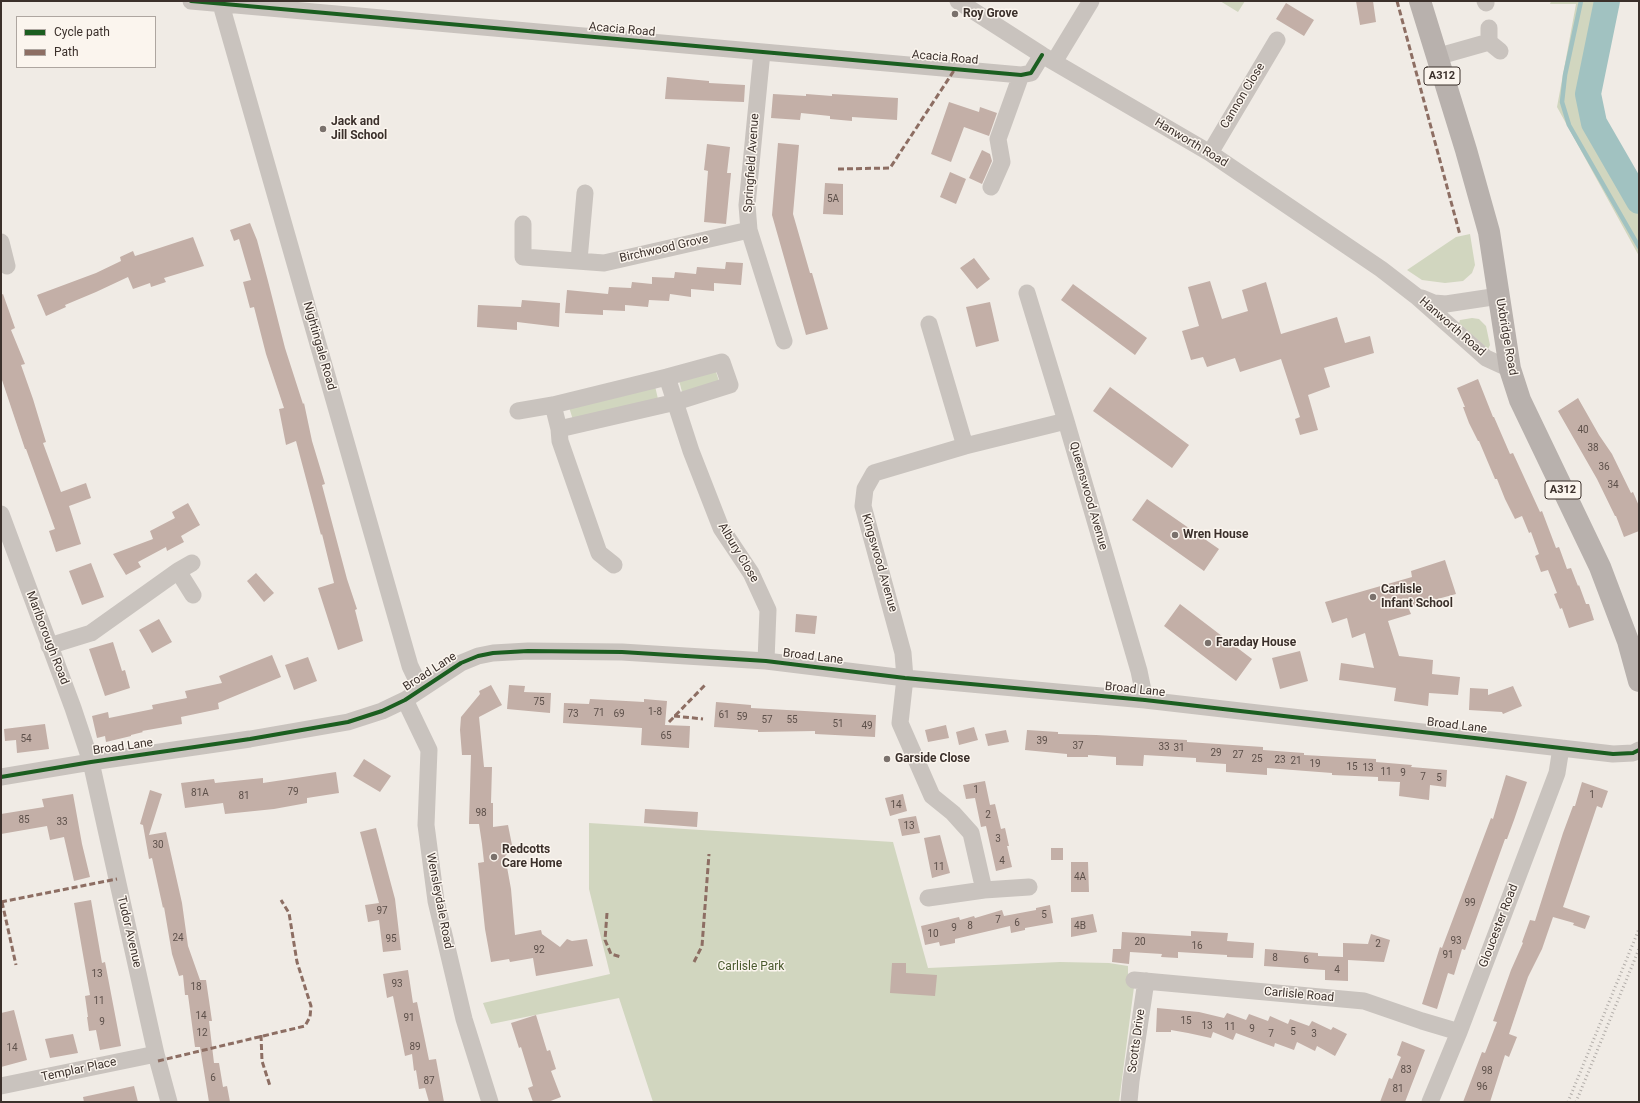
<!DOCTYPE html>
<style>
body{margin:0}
#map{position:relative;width:1640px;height:1103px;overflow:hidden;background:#f0ebe5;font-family:Roboto,sans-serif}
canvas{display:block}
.frame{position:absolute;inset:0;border:2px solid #3b302b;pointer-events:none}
.legend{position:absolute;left:16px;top:16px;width:140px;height:52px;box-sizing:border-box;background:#fbf5ee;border:1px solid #aea6a0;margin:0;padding:5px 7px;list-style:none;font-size:12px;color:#3b302b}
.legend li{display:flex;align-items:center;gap:8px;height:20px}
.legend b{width:20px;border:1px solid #aea6a0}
</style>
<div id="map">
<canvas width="1640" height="1103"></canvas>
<div class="frame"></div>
<ul class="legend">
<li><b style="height:5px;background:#1b5e20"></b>Cycle path</li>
<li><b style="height:5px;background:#8d6e63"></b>Path</li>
</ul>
</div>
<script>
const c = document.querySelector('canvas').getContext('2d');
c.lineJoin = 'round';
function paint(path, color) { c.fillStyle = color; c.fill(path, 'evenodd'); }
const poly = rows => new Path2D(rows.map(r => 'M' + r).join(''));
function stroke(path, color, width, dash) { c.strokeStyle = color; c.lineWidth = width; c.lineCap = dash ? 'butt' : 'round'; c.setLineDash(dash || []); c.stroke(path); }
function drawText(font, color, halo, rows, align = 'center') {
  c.font = font + ' Roboto,sans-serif'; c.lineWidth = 3; c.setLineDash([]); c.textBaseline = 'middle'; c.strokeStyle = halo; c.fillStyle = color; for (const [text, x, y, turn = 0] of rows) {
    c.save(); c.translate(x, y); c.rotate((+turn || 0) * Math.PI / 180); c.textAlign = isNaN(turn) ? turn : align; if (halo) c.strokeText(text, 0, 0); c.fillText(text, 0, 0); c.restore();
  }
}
paint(poly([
 [1220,1,1245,1,1238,12],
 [1551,1,1602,1,1593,42,1599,59,1588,70,1583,115,1639,209,1639,256,1557,107,1576,4,1550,4],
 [1470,234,1475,265,1472,273,1463,281,1445,283,1422,280,1407,270,1456,237],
 [1472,318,1479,319,1486,326,1490,345,1488,349,1459,323,1460,320],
 [715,369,719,381,682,392,679,380],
 [655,386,658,399,573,420,569,407],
 [589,823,893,842,928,968,1060,962,1109,963,1128,966,1128,985,1134,987,1119,1102,653,1102,619,998,491,1024,483,1003,610,974,589,889]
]), '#d1d6bf');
stroke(poly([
 [1581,1,1565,75,1562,102,1569,125,1639,247]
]), '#a1c2c1', 4.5);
stroke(poly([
 [1607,1,1588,94,1594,123,1639,201]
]), '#a1c2c1', 26);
paint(poly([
 [1356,1,1373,1,1376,22,1360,25],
 [1286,3,1314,20,1304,36,1276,19],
 [667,77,709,81,709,83,745,85,744,102,665,99],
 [773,94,806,96,806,94,832,96,832,94,898,98,897,120,852,117,852,121,830,119,830,116,801,113,800,120,771,118],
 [949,102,979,112,980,107,997,113,989,136,964,127,951,162,931,154],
 [778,143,799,145,793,214,810,273,812,273,828,329,806,335,772,215],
 [707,144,730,147,727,173,731,173,726,224,704,222,708,171,704,170],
 [982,150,990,154,992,161,982,184,969,178],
 [950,172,966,179,956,204,940,197],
 [825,183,843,184,843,215,823,214],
 [250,223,257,240,268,281,285,348,303,404,304,403,312,441,325,484,322,485,347,579,357,609,355,610,363,641,338,650,318,588,334,583,322,534,321,535,296,441,286,445,279,409,284,408,266,354,254,307,250,308,243,282,251,280,239,239,234,241,230,230],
 [193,237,204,266,164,278,166,282,151,287,150,283,133,289,128,277,96,292,65,305,66,307,46,316,37,295,96,273,121,261,120,257,133,251,135,256],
 [974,258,990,279,977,289,960,268],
 [726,262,743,263,741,285,714,283,714,291,691,289,691,297,670,294,669,301,649,300,648,307,625,305,625,311,603,310,603,315,565,313,567,290,608,294,609,287,631,288,632,282,652,284,652,277,674,278,675,272,696,274,697,267,725,269],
 [1210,281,1222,319,1248,311,1242,290,1266,282,1281,334,1337,317,1345,343,1370,336,1374,353,1324,368,1330,387,1308,395,1318,430,1300,435,1295,419,1300,417,1281,359,1240,372,1235,358,1207,367,1203,357,1191,360,1182,331,1199,326,1188,287],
 [1073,284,1147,338,1135,355,1061,300],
 [3,294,15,328,11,330,25,364,21,365,33,399,46,442,43,443,61,492,86,483,91,498,69,506,81,544,56,552,49,531,55,529,26,449,25,449,1,377,1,295],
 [522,300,560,303,559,327,517,322,517,330,477,327,478,305,521,307],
 [990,302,999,341,976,347,966,307],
 [1478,379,1493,417,1494,417,1510,454,1513,453,1540,512,1542,511,1556,548,1559,547,1567,569,1571,568,1578,586,1579,585,1586,604,1589,604,1594,620,1569,628,1562,608,1560,609,1554,594,1557,593,1548,570,1541,572,1535,556,1539,554,1531,532,1529,533,1522,516,1515,519,1505,499,1497,479,1495,479,1479,441,1478,441,1469,423,1463,407,1465,407,1457,388],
 [1110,387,1189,445,1172,468,1093,411],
 [1578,398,1599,435,1612,454,1631,493,1633,492,1639,506,1639,531,1624,537,1616,516,1615,516,1597,479,1558,411],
 [1147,499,1219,549,1204,571,1132,520],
 [188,503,200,525,181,536,184,542,167,551,166,547,138,562,141,567,126,575,113,554,153,539,150,531,175,518,172,512],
 [1445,560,1456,594,1408,607,1411,614,1388,621,1399,656,1433,660,1432,674,1460,677,1458,695,1429,693,1428,706,1394,701,1396,688,1339,680,1341,663,1374,668,1365,633,1352,638,1347,618,1332,623,1325,602,1412,577,1411,571],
 [91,563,104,597,82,605,69,571],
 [256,573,274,593,264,602,247,581],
 [1180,604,1252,659,1236,681,1164,626],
 [796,614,817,616,815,634,795,632],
 [159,619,172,642,152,653,139,630],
 [113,642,122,671,125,670,130,688,105,696,89,649],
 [1300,651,1308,681,1280,689,1272,658],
 [272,655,281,677,218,703,219,709,181,717,182,724,142,731,143,732,131,735,131,736,106,742,105,736,97,738,92,716,108,712,109,718,153,709,152,705,187,698,185,691,222,683,219,676],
 [308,657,317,681,294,690,285,665],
 [491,685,502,705,479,717,484,767,492,767,491,803,493,803,493,827,508,825,512,845,512,849,505,856,511,889,515,935,541,930,542,934,560,947,567,939,572,941,587,939,593,966,536,976,533,958,510,962,509,959,491,962,485,929,478,863,484,862,482,844,479,824,469,824,471,755,462,755,460,730,461,717,480,694,479,691],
 [509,685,525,686,524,692,551,693,550,713,507,709],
 [1513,686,1522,706,1503,714,1502,712,1469,710,1470,688,1488,689,1488,695],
 [590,699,644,702,644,699,667,701,665,725,690,726,689,748,641,745,642,728,563,723,564,703,589,704],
 [716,702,751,705,751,708,876,715,875,737,815,734,815,731,758,732,758,730,714,727],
 [45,724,49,749,17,753,16,740,5,741,4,729],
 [946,725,949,738,928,742,925,730],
 [974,727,978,740,959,745,956,732],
 [1006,730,1009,742,988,746,985,734],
 [1027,730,1058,732,1058,734,1096,735,1187,740,1187,742,1263,747,1263,750,1304,753,1304,755,1376,759,1376,762,1412,765,1411,767,1447,770,1446,787,1430,785,1429,800,1399,796,1400,782,1378,781,1378,777,1332,775,1332,773,1267,768,1267,775,1226,772,1226,764,1196,762,1196,758,1144,755,1143,766,1116,765,1116,757,1088,755,1088,757,1067,757,1067,754,1025,750],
 [364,759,391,776,380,792,353,776],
 [336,772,339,793,307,798,307,803,274,809,225,814,223,803,185,808,181,783,214,779,215,783,263,778,263,783],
 [1506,775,1527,782,1514,820,1507,839,1505,839,1465,950,1462,949,1454,975,1448,973,1437,1009,1422,1004,1440,947,1442,948,1491,818,1493,819],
 [985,781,990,805,995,804,1001,829,1005,828,1009,846,1007,846,1012,867,996,871,986,826,981,827,975,798,966,799,963,785],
 [1582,782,1608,791,1602,808,1597,806,1563,907,1590,916,1585,929,1573,925,1574,923,1553,917,1542,949,1528,977,1509,1034,1517,1037,1509,1057,1505,1055,1490,1102,1463,1102,1482,1052,1485,1053,1497,1022,1493,1021,1511,970,1523,943,1522,942,1530,920,1535,921,1563,833,1573,806,1575,806],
 [150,790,162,794,149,835,166,832,182,903,188,946,200,980,206,980,212,1021,209,1021,214,1063,219,1063,223,1087,227,1086,230,1102,209,1102,200,1047,195,1047,188,995,185,995,183,975,179,976,172,954,164,907,163,908,152,858,149,859,143,825,140,824],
 [73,794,82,844,90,877,74,881,64,837,50,840,47,826,1,834,1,814,44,807,42,799],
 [903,794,907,811,890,816,885,798],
 [645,809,698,812,697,827,644,823],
 [916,816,920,833,902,836,898,819],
 [376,828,395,899,401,950,383,952,379,920,368,922,365,905,379,903,360,832],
 [940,835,950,873,932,878,924,838],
 [1051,848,1063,848,1063,860,1051,860],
 [1071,862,1088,862,1089,892,1071,892],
 [91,900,102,963,105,962,121,1046,100,1050,96,1030,89,1031,87,1017,88,1017,85,996,90,995,74,903],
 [1050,905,1053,923,1025,928,1025,930,1011,933,1010,926,955,939,955,943,940,946,939,942,925,945,921,926,959,917,960,920,974,916,975,918,1002,910,1004,916,1036,910,1036,908],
 [1093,914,1097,932,1071,937,1071,918],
 [1191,931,1228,933,1227,941,1254,943,1253,958,1227,957,1227,955,1178,952,1178,958,1161,957,1162,954,1130,952,1129,964,1112,962,1113,949,1121,949,1122,932,1191,936],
 [1371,934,1390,940,1384,962,1348,960,1348,981,1325,980,1325,970,1264,966,1265,949,1318,953,1318,956,1343,957,1343,943,1368,944],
 [892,963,906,963,906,973,937,975,935,996,890,993],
 [408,970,413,1003,417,1002,429,1060,436,1059,444,1102,429,1102,425,1088,419,1089,416,1070,414,1071,412,1054,405,1056,393,996,387,998,383,974],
 [1157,1008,1199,1012,1224,1018,1227,1013,1246,1020,1249,1014,1268,1021,1270,1016,1288,1024,1290,1019,1309,1026,1312,1021,1331,1030,1333,1027,1347,1034,1335,1056,1317,1046,1315,1051,1297,1042,1294,1050,1275,1043,1274,1047,1236,1033,1233,1040,1213,1032,1211,1038,1188,1033,1171,1030,1171,1032,1156,1032],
 [14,1010,27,1060,1,1067,1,1013],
 [536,1015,547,1051,550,1050,556,1069,551,1071,561,1097,548,1102,533,1102,528,1088,533,1086,521,1047,519,1048,511,1023],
 [73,1034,78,1053,50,1058,45,1039],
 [1402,1041,1425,1050,1405,1102,1380,1102,1389,1078,1392,1079,1401,1057,1397,1055],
 [134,1086,138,1102,84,1102,83,1097]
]), '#c3afa7');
stroke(poly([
 [191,1,1021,75,1031,73,1042,55],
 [220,1,410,666,421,689],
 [958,1,1042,55,1210,153,1381,269,1416,296,1486,358,1510,369],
 [1485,1,1486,3],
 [1489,42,1489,28],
 [762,52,747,205,749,230,784,341],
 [1436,57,1489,42,1500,51],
 [1054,62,1091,1],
 [1210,153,1277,40],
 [991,187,1002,162,998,139,1021,75],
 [523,224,523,257,604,263,749,230],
 [1,242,7,266],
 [579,260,585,193],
 [1027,293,1066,421,1139,671,1145,700],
 [1422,298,1434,303,1446,304,1499,296],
 [929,324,965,446],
 [553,405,559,429,676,402,730,385,722,362,667,377],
 [518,411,553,405,667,377,691,451,721,528,751,573,768,610,766,661],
 [559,429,560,441,599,553,614,565],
 [1,514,73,708,91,762,156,1054,169,1102],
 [178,571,192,563],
 [49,646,91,633,178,571,193,595],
 [405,700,429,750,426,825,436,901,464,1019,490,1102],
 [1,777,91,762,250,739,348,722,382,711,405,700,461,663,478,656,493,653,528,651,622,652,766,661,905,678,1145,700,1613,754,1633,753,1639,750],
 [984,890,971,833,953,813,932,796,900,723,905,678,903,653,863,506,865,489,874,473,965,446,1066,421],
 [928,898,984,890,1029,887],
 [1134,980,1364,1001,1422,1021,1459,1032],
 [1,1086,156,1054],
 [1129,1102,1131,1081,1146,981],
 [1430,1102,1459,1032,1557,773,1561,748]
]), '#c9c3be', 17);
stroke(poly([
 [1420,1,1466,150,1489,232,1510,369,1520,400,1600,567,1628,641,1639,681]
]), '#b8b1ad', 22);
stroke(poly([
 [1568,1102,1639,929],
 [1576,1102,1639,949]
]), '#b1aca8', 3, [1, 3]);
stroke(poly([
 [1397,1,1460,235],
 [838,169,890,168,955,69],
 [674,716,703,719],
 [669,722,705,685],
 [1,902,117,879],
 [2,902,16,965],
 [607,913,605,940,611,954,621,957],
 [694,962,702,946,709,854],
 [261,1035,262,1061,270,1086],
 [158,1061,305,1026,310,1017,311,1006,297,962,289,913,281,900]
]), '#8d6e63', 3, [6, 3]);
stroke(poly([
 [191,1,1021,75,1031,73,1042,55],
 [1,777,91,762,250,739,348,722,382,711,405,700,461,663,478,656,493,653,528,651,622,652,766,661,905,678,1145,700,1613,754,1633,753,1639,750]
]), '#1b5e20', 4);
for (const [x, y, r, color] of [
 [955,14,4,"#7a716c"],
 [323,129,4,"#7a716c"],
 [1175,535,4,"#7a716c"],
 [1373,597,4,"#7a716c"],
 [1208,643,4,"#7a716c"],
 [887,759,4,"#7a716c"],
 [494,857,4,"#7a716c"]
]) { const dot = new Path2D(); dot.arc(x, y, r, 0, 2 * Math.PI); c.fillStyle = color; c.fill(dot); stroke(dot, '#fbf5ee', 1.5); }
drawText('10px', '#5d504a', null, [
 ["5A",833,199],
 ["40",1583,430],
 ["38",1593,448],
 ["36",1604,467],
 ["34",1613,485],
 ["75",539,702],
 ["1-8",655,712],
 ["71",599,713],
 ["73",573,714],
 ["69",619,714],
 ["61",724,715],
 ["59",742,717],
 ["57",767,720],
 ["55",792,720],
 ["51",838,724],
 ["49",867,726],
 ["65",666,736],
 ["54",26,739],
 ["39",1042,741],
 ["37",1078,746],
 ["33",1164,747],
 ["31",1179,748],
 ["29",1216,753],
 ["27",1238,755],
 ["25",1257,759],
 ["23",1280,760],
 ["21",1296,761],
 ["19",1315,764],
 ["15",1352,767],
 ["13",1368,768],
 ["11",1386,772],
 ["9",1403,773],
 ["7",1423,777],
 ["5",1439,778],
 ["1",976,790],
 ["79",293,792],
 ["81A",200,793],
 ["1",1592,795],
 ["81",244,796],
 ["14",896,805],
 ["98",481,813],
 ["2",988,815],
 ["85",24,820],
 ["33",62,822],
 ["13",909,826],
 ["3",998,839],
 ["30",158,845],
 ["4",1002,861],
 ["11",939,867],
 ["4A",1080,877],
 ["99",1470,903],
 ["97",382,911],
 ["5",1044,915],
 ["7",998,920],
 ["6",1017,923],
 ["8",970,926],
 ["4B",1080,926],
 ["9",954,928],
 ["10",933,934],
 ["24",178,938],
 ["95",391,939],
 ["93",1456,941],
 ["20",1140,942],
 ["2",1378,944],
 ["16",1197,946],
 ["92",539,950],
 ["91",1448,955],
 ["8",1275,958],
 ["6",1306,960],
 ["4",1337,970],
 ["13",97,974],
 ["93",397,984],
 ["18",196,987],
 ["11",99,1001],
 ["14",201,1016],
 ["91",409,1018],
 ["15",1186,1021],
 ["9",102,1022],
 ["13",1207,1026],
 ["11",1230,1027],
 ["9",1252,1029],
 ["5",1293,1032],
 ["12",202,1033],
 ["7",1271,1034],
 ["3",1314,1034],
 ["89",415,1047],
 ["14",12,1048],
 ["83",1406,1070],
 ["98",1487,1071],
 ["6",213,1078],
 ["87",429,1081],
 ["96",1482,1087],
 ["81",1398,1089]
]);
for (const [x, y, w] of [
 [1442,76,36],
 [1563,490,36]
]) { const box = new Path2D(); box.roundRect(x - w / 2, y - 9, w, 18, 3); c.fillStyle = '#fbf5ee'; c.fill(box); stroke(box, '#3b302b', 1); }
drawText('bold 11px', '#3b302b', null, [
 ["A312",1442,76],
 ["A312",1563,490]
]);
drawText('bold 12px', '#3b302b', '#fbf5ee', [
 ["Roy Grove",963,14],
 ["Jack and",331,122],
 ["Jill School",331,136],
 ["Wren House",1183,535],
 ["Carlisle",1381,590],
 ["Infant School",1381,604],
 ["Faraday House",1216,643],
 ["Garside Close",895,759],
 ["Redcotts",502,850],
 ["Care Home",502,864]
], 'left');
drawText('12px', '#3b302b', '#fbf5ee', [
 ["Acacia Road",622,30,5],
 ["Acacia Road",945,58,5],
 ["Cannon Close",1243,96,-59],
 ["Hanworth Road",1191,143,31],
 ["Springfield Avenue",752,163,-86],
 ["Birchwood Grove",664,249,-13],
 ["Hanworth Road",1452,327,41],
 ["Uxbridge Road",1506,337,80],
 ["Nightingale Road",319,346,74],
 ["Queenswood Avenue",1088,496,74],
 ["Albury Close",738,553,59],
 ["Kingswood Avenue",879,563,74],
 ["Marlborough Road",47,638,69],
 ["Broad Lane",813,657,7],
 ["Broad Lane",430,672,-33],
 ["Broad Lane",1135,690,6],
 ["Broad Lane",1457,726,7],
 ["Broad Lane",123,747,-8],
 ["Wensleydale Road",439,901,79],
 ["Gloucester Road",1499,926,-69],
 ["Tudor Avenue",129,932,77],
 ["Carlisle Road",1299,995,5],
 ["Scotts Drive",1137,1041,-82],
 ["Templar Place",79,1070,-12]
]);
drawText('12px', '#4a5a2e', '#fbf5ee', [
 ["Carlisle Park",751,967]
]);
</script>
